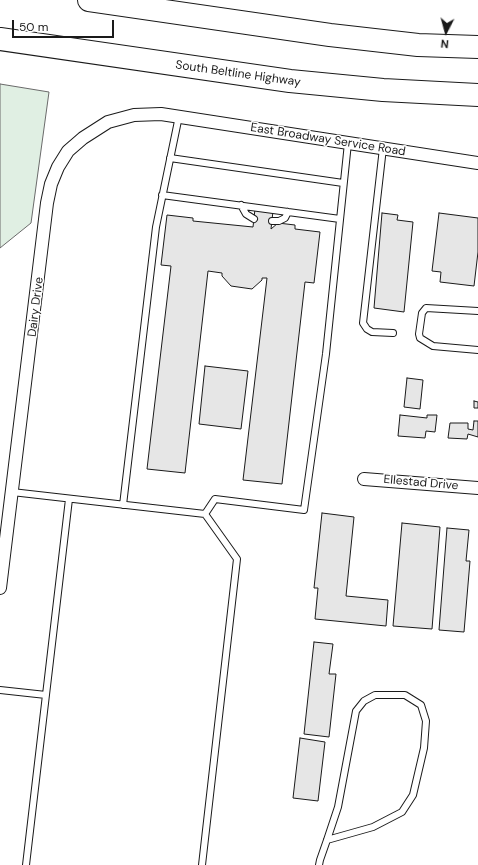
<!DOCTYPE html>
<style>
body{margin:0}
#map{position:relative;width:478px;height:865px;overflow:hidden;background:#fff;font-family:"DM Sans",sans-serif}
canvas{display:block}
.north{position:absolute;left:426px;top:12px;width:40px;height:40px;-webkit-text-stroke:3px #fff;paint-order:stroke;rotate:186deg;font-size:11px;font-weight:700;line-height:16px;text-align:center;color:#1a1a1a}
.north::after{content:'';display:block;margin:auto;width:14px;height:18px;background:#1a1a1a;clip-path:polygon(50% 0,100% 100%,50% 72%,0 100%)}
.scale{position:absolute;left:12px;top:20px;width:102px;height:18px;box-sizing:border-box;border:2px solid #1a1a1a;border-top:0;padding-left:5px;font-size:12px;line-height:14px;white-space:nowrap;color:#1a1a1a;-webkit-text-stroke:3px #fff;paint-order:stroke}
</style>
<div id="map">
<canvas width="478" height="865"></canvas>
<div class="north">N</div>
<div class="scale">50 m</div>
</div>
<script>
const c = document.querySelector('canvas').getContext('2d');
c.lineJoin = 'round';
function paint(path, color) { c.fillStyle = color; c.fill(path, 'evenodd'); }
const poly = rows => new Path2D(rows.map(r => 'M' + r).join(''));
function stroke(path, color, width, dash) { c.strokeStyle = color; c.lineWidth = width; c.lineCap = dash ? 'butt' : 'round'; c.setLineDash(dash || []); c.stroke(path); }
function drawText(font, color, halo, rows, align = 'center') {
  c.font = font + ' "DM Sans",sans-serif'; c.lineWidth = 3; c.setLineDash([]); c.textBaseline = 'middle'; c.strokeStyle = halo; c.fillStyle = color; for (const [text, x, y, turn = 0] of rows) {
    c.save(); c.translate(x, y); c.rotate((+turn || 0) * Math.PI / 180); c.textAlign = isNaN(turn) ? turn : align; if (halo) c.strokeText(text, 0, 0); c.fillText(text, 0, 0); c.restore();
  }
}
const green = poly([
 [0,84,49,92,31,223,0,248,0,84]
]);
paint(green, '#e0efe3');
stroke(green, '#6a6a6a', 1);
const building = poly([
 [255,209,273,211,271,229,278,223,295,225,295,229,320,232,314,283,305,282,282,484,243,480,267,278,262,278,262,280,252,289,231,286,222,276,222,273,208,271,185,473,147,469,171,266,161,265,167,215,193,218,193,221,253,227,255,209],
 [382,213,398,215,397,220,413,222,404,312,374,308,382,213],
 [439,213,478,218,478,252,474,286,440,282,441,272,432,271,439,213],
 [205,366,248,371,241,429,199,424,205,366],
 [407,378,423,380,420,409,404,407,407,378],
 [474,401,478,402,478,408,474,408,474,401],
 [400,415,427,418,427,415,437,415,435,432,426,431,425,438,398,436,400,415],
 [474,421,478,421,478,437,468,434,467,439,448,438,450,423,468,423,468,429,473,430,474,421],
 [322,513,354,517,346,596,388,600,386,626,315,619,318,588,314,588,322,513],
 [402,523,440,527,432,629,393,626,402,523],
 [447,528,469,530,466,561,470,561,464,632,439,630,447,528],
 [314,642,333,644,329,674,336,674,329,737,304,734,314,642],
 [300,738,325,742,318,801,293,798,300,738]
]);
paint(building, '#e6e6e6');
stroke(building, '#1a1a1a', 1);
const lane = poly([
 [383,148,363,323,367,329,372,332,393,333],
 [170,158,343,183],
 [162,195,340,219],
 [241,205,246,214,254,219],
 [272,221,279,221,285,218,288,212],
 [478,311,426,308,422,313,419,334,420,338,433,346,478,350],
 [12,492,205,514,237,559,202,865],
 [123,505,156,227,179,116],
 [205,514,215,499,304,510,326,354,348,143],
 [0,690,46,695],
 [26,865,69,499],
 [319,865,320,860,327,840,338,807,356,711,364,701,375,695,405,695,421,705,426,721,424,748,413,795,402,812,373,827,327,840]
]);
const street = poly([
 [364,479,478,488],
 [0,588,47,203,51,184,58,167,68,151,83,138,108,122,134,115,161,114,478,163]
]);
const highway = poly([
 [89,0,330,35,418,45,478,47],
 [0,39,290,81,383,90,478,95]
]);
stroke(lane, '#1a1a1a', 8);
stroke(street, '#1a1a1a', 14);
stroke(highway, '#1a1a1a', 24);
stroke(lane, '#fff', 6);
stroke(street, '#fff', 12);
stroke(highway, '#fff', 22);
drawText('12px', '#1a1a1a', '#fff', [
 ["South Beltline Highway",238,74,8],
 ["East Broadway Service Road",328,140,9],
 ["Dairy Drive",36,307,-83],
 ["Ellestad Drive",421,483,5]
]);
</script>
